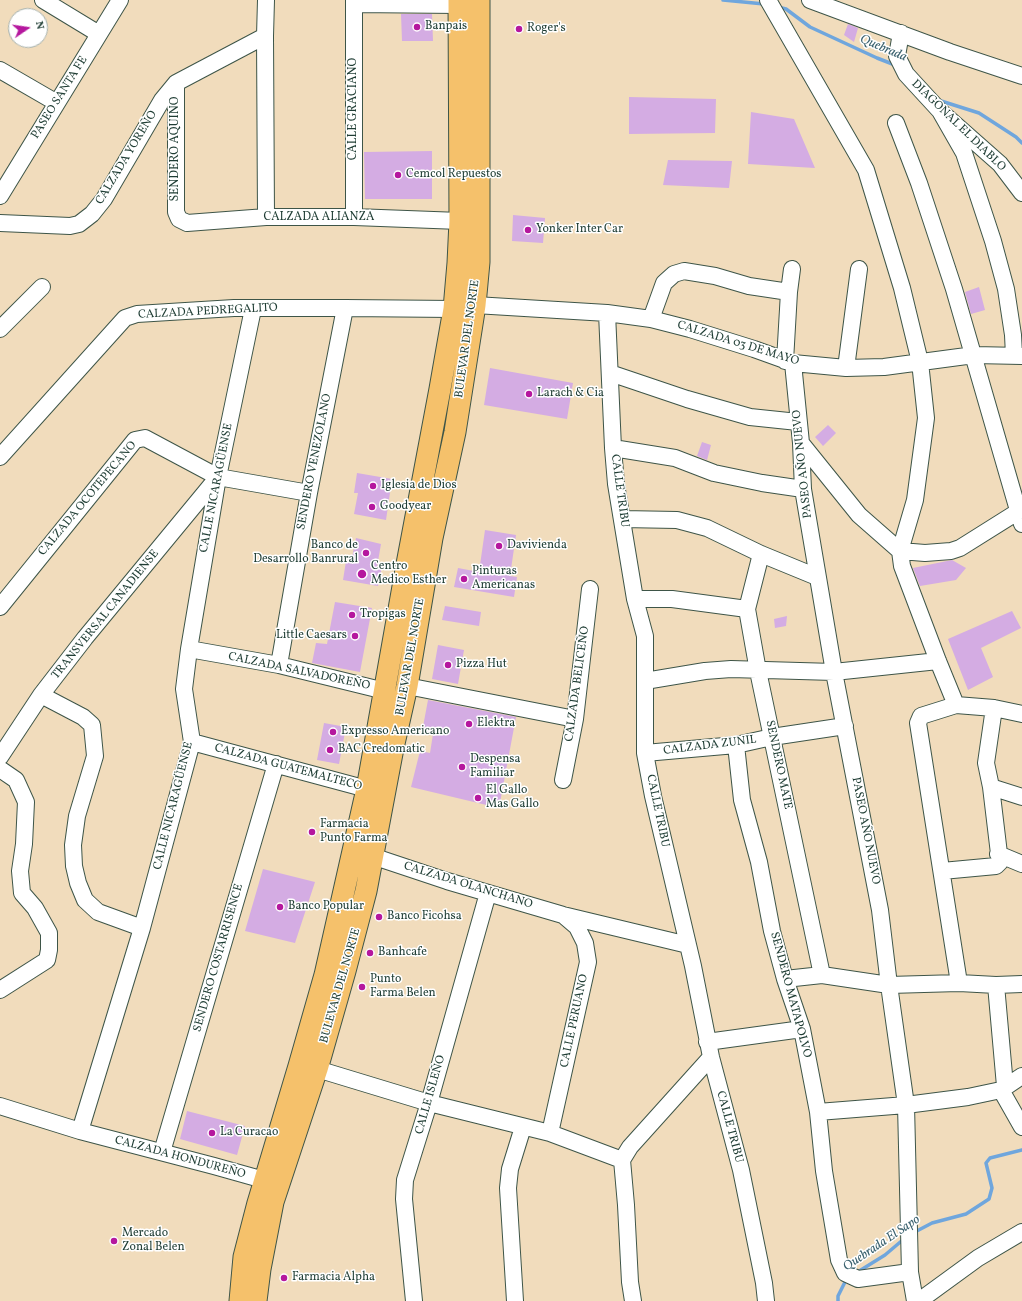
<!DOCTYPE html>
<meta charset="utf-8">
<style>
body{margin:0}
#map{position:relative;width:1022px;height:1301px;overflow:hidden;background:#f1dcbc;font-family:Vollkorn,serif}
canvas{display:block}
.north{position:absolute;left:8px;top:8px;width:40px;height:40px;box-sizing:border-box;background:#fff;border:1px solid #a5b1ae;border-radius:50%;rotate:77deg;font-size:11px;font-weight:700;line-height:16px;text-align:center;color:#1f3d34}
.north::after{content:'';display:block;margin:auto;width:14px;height:18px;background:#b5179e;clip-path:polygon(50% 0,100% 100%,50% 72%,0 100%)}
</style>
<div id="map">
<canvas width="1022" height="1301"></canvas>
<div class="north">N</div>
</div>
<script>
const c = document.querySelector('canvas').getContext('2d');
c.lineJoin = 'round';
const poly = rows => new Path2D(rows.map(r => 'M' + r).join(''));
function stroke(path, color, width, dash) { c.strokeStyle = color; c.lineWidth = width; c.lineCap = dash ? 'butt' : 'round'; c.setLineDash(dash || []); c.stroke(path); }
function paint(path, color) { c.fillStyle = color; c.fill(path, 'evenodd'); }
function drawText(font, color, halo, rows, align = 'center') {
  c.font = font + ' Vollkorn,serif'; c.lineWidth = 3; c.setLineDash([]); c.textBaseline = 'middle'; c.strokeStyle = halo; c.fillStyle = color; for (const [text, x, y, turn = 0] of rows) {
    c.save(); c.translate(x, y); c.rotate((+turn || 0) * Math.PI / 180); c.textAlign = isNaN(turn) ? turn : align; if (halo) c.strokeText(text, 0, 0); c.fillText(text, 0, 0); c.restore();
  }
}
stroke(poly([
 [723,0,764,4],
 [778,7,786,9,810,27,877,58,895,65],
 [938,100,979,113,1016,137,1022,143],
 [913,1233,932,1223,966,1214,989,1199,992,1188,986,1163,990,1158,1022,1150],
 [856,1273,885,1255,905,1238],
 [838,1301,838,1296,846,1280,848,1278]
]), '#6fa6dd', 3.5);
paint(poly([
 [401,14,432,14,433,41,402,41],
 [848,24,858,28,854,42,844,35],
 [629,97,716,99,715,133,629,134],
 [751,112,794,119,815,168,748,164],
 [432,151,432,199,365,199,364,152],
 [668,160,732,161,729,188,663,185],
 [513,215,545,218,543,243,512,241],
 [979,287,985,310,971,314,965,292],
 [490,368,573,383,567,419,484,405],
 [828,425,836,433,823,446,815,437],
 [702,442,711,445,707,460,697,456],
 [357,473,392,479,386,520,354,514,358,493,354,493],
 [485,530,516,535,510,576,517,577,514,597,454,587,458,568,479,572],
 [356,538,381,544,377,567,382,567,378,586,343,580,346,561,351,562],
 [952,560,966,568,956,580,920,586,913,568],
 [335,602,372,608,360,672,312,663,316,643,327,644],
 [445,606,481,612,479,626,442,620],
 [1012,611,1021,628,981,648,993,677,968,690,948,639],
 [787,616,786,626,775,628,774,619],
 [438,645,464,650,458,684,432,679],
 [428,700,516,717,499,808,411,787,420,751,430,753,433,734,422,732],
 [324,723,346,727,339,764,317,760],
 [263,869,315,882,295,943,245,931],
 [187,1111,245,1126,237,1155,180,1139]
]), '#d4ace3');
const minor = poly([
 [43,0,99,34],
 [266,0,265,36,266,217],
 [768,0,866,170,902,288,920,362,926,418,915,500,900,551,925,553,951,551,960,548,1022,509],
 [810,0,950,52,1022,76],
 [354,4,459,5],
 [901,33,897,56,906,74,940,111,1000,164,1022,193],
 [265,36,176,83,176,212,179,219,187,223,266,217,354,217,460,221],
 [0,70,57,103],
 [940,111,964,153,993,241,1006,289,1013,335,1014,355],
 [896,123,919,183,954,289,1022,524],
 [0,196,120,0],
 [354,217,354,0],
 [0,223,70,226,79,224,92,214,104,199,162,100,176,83],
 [607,313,613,448,616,484,635,599,645,636,645,753,653,796,693,966,711,1057,741,1170,764,1283,766,1301],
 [651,319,664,283,674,274,684,271,715,276,749,286,789,292],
 [0,329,42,287],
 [785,361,789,292,792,269],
 [793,363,801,443,803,489,834,672,880,910,889,985,906,1105,910,1272,915,1301],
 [846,368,859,269],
 [610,373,687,399,750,417,798,422],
 [801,443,859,515,900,551,902,566,938,661,956,705],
 [613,448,675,458,714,473,762,483,803,489],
 [0,457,125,318,137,314,234,308,345,308,454,309,475,305,607,313,651,319,690,329,754,349,793,363,846,368,884,367,974,355,1022,356],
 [622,519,677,520,707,528,761,554,817,577],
 [761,554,747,609,758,671,822,975],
 [635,599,672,599,747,609],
 [0,607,135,440,145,438,218,477,309,493],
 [189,649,279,665,385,691],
 [279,665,309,493,345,308],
 [645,681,705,671,731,669,834,672,938,661],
 [407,686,575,719],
 [41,695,83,717,92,725,95,756,77,816,73,845,74,866,78,883,85,900,98,912,142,928],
 [192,742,367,789,377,790],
 [736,745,742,800,759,862,772,931,785,979,802,1029,818,1112,824,1171,839,1260,845,1273,858,1279,910,1272],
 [645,753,736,745,772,737,845,726],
 [0,757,41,695,85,638,217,478],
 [0,769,16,780,26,802,24,844,20,871,22,893,35,908,49,933,49,950,47,960,0,990],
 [563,780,575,719,590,589],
 [991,787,1022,797],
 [998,854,1022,864],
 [372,856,447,881,563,915,688,945],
 [942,871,996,866,1000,862,991,787,986,763,994,708],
 [785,979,822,975,889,985,959,983,996,985,1022,984],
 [959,983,918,723,921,716,956,705,994,708,1022,714],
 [996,985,1005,1086],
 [707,1042,802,1029],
 [317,1069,429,1103,550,1133,622,1160],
 [1001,1090,1022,1127],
 [0,1106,80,1131,214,1166,264,1180,276,1182],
 [818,1112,906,1105,968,1097,1001,1090,1022,1076],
 [80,1131,142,928,192,742,184,689,189,649,218,477,253,309],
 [550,1133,588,962,585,943,577,927,563,915],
 [162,1152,276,764],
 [414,1301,404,1199,405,1180,429,1103,488,893],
 [515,1301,508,1188,510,1169,523,1127],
 [633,1301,630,1282,626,1205,622,1160,630,1147,711,1057],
 [919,1301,978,1258,1022,1232]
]);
const major = poly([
 [240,1301,244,1257,258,1203,299,1066,325,975,367,789,407,564,440,389,454,309,458,263,460,221,459,0],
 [256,1301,260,1269,273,1202,317,1069,345,971,366,891,393,748,407,686,432,538,455,432,475,305,479,262,479,0]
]);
stroke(minor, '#3e5548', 18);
stroke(major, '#3e5548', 23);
stroke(minor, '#fff', 16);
stroke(major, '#f5c16b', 21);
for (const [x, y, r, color] of [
 [417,27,4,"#b5179e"],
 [519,29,4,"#b5179e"],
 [398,175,4,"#b5179e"],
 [528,230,4,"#b5179e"],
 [529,394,4,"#b5179e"],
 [373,486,4,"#b5179e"],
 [372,507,4,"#b5179e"],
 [499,546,4,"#b5179e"],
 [366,553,4,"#b5179e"],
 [362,574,5,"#b5179e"],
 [464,579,4,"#b5179e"],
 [352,615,4,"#b5179e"],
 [355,636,4,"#b5179e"],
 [448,665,4,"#b5179e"],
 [469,724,4,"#b5179e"],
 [333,732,4,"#b5179e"],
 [330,750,4,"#b5179e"],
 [462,767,4,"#b5179e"],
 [478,798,4,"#b5179e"],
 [312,832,4,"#b5179e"],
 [280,907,4,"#b5179e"],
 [379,917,4,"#b5179e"],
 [370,953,4,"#b5179e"],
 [362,987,4,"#b5179e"],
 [212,1133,4,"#b5179e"],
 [114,1241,4,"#b5179e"],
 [284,1278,4,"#b5179e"]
]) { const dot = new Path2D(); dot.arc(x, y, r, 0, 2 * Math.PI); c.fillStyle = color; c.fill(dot); stroke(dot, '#fff', 1.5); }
drawText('12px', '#1f3d34', '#fff', [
 ["Banpais",425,27],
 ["Roger's",527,29],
 ["Cemcol Repuestos",406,175],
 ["Yonker Inter Car",536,230],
 ["Larach & Cia",537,394],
 ["Iglesia de Dios",381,486],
 ["Goodyear",380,507],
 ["Banco de",358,546,"right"],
 ["Desarrollo Banrural",358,560,"right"],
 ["Davivienda",507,546],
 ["Centro",371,567],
 ["Medico Esther",371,581],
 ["Pinturas",472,572],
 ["Americanas",472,586],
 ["Tropigas",360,615],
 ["Little Caesars",347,636,"right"],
 ["Pizza Hut",456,665],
 ["Elektra",477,724],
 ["Expresso Americano",341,732],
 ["BAC Credomatic",338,750],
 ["Despensa",470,760],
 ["Familiar",470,774],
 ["El Gallo",486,791],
 ["Mas Gallo",486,805],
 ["Farmacia",320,825],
 ["Punto Farma",320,839],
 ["Banco Popular",288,907],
 ["Banco Ficohsa",387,917],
 ["Banhcafe",378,953],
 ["Punto",370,980],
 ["Farma Belen",370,994],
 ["La Curacao",220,1133],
 ["Mercado",122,1234],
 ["Zonal Belen",122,1248],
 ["Farmacia Alpha",292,1278]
], 'left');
drawText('12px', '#1f3d34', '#fff', [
 ["PASEO SANTA FE",60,98,-58],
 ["CALLE GRACIANO",354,109,-90],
 ["DIAGONAL EL DIABLO",958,126,44],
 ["SENDERO AQUINO",176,149,-90],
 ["CALZADA YOREÑO",127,158,-59],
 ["CALZADA ALIANZA",319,218],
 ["CALZADA PEDREGALITO",208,312,-3],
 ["BULEVAR DEL NORTE",468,339,-82],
 ["CALZADA 03 DE MAYO",738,344,17],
 ["SENDERO VENEZOLANO",315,462,-79],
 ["PASEO AÑO NUEVO",803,464,-96],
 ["CALLE NICARAGÜENSE",217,488,-79],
 ["CALLE TRIBU",619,491,82],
 ["CALZADA OCOTEPECANO",88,499,-50],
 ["TRANSVERSAL CANADIENSE",106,615,-51],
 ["BULEVAR DEL NORTE",411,657,-80],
 ["CALZADA SALVADOREÑO",299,672,12],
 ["CALZADA BELICEÑO",578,684,-82],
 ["CALZADA ZUNIL",710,746,-7],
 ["SENDERO MATE",778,765,78],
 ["CALZADA GUATEMALTECO",288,768,15],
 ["CALLE NICARAGÜENSE",174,806,-76],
 ["CALLE TRIBU",657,811,78],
 ["PASEO AÑO NUEVO",865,831,79],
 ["CALZADA OLANCHANO",468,886,17],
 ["SENDERO COSTARRISENCE",219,958,-74],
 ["BULEVAR DEL NORTE",341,986,-74],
 ["SENDERO MATAPOLVO",790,995,75],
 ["CALLE PERUANO",575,1021,-78],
 ["CALLE ISLEÑO",431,1095,-74],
 ["CALLE TRIBU",729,1127,75],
 ["CALZADA HONDUREÑO",180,1158,15]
]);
drawText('italic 13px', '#3b626f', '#fff', [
 ["Quebrada",883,49,23],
 ["Quebrada El Sapo",882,1244,-34]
]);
</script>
